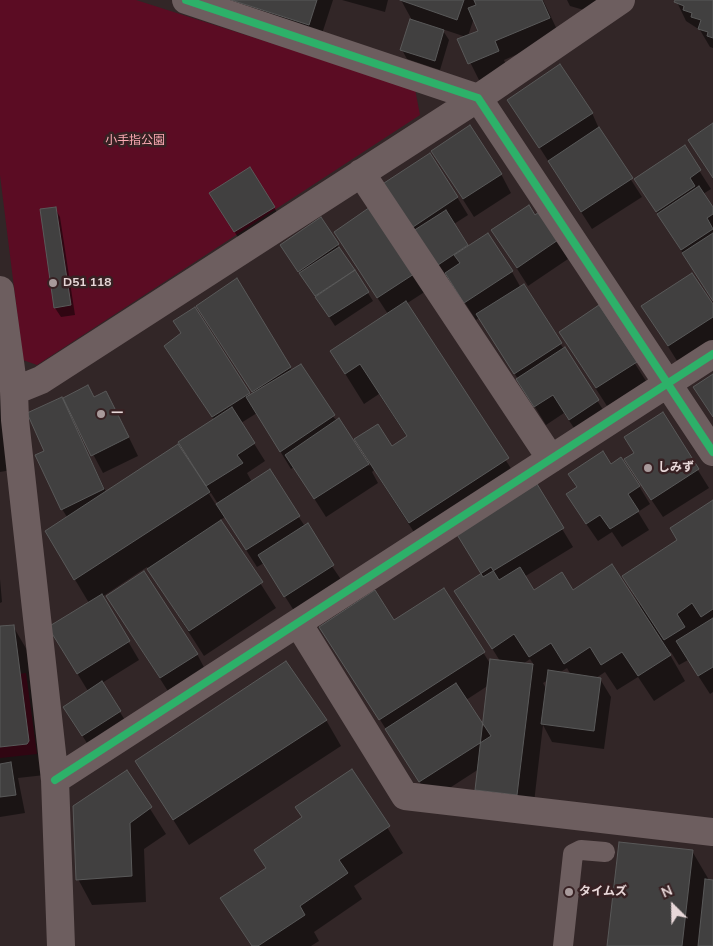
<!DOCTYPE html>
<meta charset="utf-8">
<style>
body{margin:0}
#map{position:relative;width:713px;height:946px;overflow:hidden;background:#322627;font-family:"Nunito Sans",sans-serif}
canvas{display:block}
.north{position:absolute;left:648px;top:881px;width:50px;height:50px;-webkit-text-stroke:4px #372123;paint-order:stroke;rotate:337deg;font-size:14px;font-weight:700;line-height:20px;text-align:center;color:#e8d8d9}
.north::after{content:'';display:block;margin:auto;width:18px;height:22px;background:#e8d8d9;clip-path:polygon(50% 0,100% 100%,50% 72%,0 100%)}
</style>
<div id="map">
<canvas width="713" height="946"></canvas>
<div class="north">N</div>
</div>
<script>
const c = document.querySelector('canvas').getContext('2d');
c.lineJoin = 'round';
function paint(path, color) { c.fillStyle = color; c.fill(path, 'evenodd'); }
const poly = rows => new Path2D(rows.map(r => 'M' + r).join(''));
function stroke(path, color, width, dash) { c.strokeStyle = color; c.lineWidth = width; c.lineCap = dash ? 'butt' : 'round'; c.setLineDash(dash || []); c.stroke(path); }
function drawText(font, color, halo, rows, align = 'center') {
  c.font = font + ' "Nunito Sans","Noto Sans JP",sans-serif'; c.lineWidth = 5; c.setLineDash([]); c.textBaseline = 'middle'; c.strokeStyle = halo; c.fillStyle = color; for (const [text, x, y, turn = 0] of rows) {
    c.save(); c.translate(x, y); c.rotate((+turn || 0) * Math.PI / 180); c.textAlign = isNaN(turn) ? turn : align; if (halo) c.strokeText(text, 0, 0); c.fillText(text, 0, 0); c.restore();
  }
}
paint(poly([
 [0,0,136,0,415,89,420,115,37,365,23,360,0,175],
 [26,673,37,754,0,758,0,747,27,744,18,674]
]), '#5b0c23');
paint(poly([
 [229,0,333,0,319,43,239,17],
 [342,0,388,0,385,12],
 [401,0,543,0,560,36,504,60,508,70,480,82,459,40,466,37,442,29,449,40,440,70,407,59,402,50,413,22],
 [474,18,479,31,468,36],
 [567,0,621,0,615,19,570,6],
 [676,0,713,0,713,48,710,47,700,30,686,21],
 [509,100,592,113,601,133,642,197,592,229],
 [684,147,711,189,703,194,713,209,713,301,636,179],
 [432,151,501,174,511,193,474,217],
 [457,197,468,215,454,224,468,247,512,272,521,288,523,286,609,419,580,437,564,413,546,425,480,317,476,320,451,281,447,284,393,204],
 [274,207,284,226,245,249,222,211],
 [373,207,426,291,406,304,526,492,536,486,573,547,524,577,534,592,573,591,639,607,640,606,624,577,679,541,713,502,713,692,710,694,688,660,679,665,671,652,669,653,685,681,654,701,638,677,617,690,605,672,596,678,600,679,611,697,604,749,552,742,543,725,532,820,491,816,476,790,479,769,431,800,321,627,394,622,444,590,491,665,500,661,456,591,482,574,458,534,428,554,374,470,372,472,378,483,326,517,294,467,291,469,257,413,241,423,265,461,247,473,252,482,298,516,344,584,296,614,264,563,257,567,225,517,220,520,276,608,204,656,147,567,102,597,139,660,102,683,131,730,94,754,64,707,88,691,60,645,89,603,46,531,67,517,62,509,46,452,61,399,73,420,94,398,116,411,138,456,103,473,75,420,73,421,106,492,192,464,214,420,165,347,182,334,174,322,194,309,250,397,254,394,208,325,236,280,292,371,337,421,338,420,369,466,370,465,356,440,391,448,407,437,379,394,364,404,331,351,388,314,346,250],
 [211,493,218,504,216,505,209,494],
 [530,659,534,665,523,664],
 [567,668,571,675,559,673],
 [548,680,547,690,543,683],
 [489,685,484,727,466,700],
 [55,208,60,217,75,315,61,317,55,308],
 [535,216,557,241,568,259,528,286,493,231],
 [321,219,373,301,335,326,282,245],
 [599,307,646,381,607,406,571,350],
 [713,307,713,342,679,364,654,324],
 [0,353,17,469,0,472],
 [663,414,709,488,663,517,636,477,635,453],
 [611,465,639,486,650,504,638,512,649,530,622,547,612,532,598,541,578,512,577,488,569,474],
 [0,579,2,602,0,603],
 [108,597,197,654,207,673,171,696],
 [13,626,31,657,45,775,18,778,25,813,0,817,0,628],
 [326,720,341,746,189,845,137,762],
 [126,771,166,834,144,849,146,902,92,905,78,879],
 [352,771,403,853,354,886,362,899,314,932,319,941,311,946,252,946,222,898,266,869,255,850,303,818],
 [692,851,709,880,713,881,713,946,609,946]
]), '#0007');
const building = poly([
 [231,0,317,0,309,25,231,0],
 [400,0,464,0,457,20,400,0],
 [474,0,542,0,550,18,495,41,499,51,468,64,457,39,478,31,468,8,476,5,474,0],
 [675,0,713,0,713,38,707,36,708,32,698,29,701,20,691,17,692,13,683,10,684,6,674,2,675,0],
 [410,19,444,30,435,61,400,50,410,19],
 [560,64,593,113,539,148,507,100,560,64],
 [713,123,713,178,688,140,713,123],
 [470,125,502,174,463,199,431,151,470,125],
 [599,127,633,178,581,212,548,161,599,127],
 [685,145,701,170,690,178,695,186,656,212,634,179,685,145],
 [430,153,458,197,410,229,381,185,430,153],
 [250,167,275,207,234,232,209,193,250,167],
 [699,186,713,207,713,214,707,218,713,229,681,250,657,214,699,186],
 [373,205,417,272,377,298,334,232,373,205],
 [529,205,535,215,539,212,558,240,517,268,491,230,529,205],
 [56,207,71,305,54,308,40,209,56,207],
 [446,210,468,245,435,267,413,231,446,210],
 [321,217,339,244,298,272,280,245,321,217],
 [488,233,513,271,464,303,445,273,460,263,454,255,488,233],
 [713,233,713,301,682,253,713,233],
 [339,247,355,270,315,296,299,273,339,247],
 [355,270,369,292,329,317,315,297,355,270],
 [692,273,713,304,713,317,668,346,641,306,692,273],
 [237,278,291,367,252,392,196,306,237,278],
 [524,284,562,343,514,374,476,314,524,284],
 [406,301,509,458,409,523,354,439,378,424,392,446,407,436,360,364,345,374,330,351,406,301],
 [599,305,637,362,596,388,559,332,599,305],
 [195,307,250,393,212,417,164,346,181,333,173,321,195,307],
 [565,347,599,400,569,420,553,395,534,407,516,379,565,347],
 [301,364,335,415,280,452,246,397,301,364],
 [713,374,713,417,693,387,713,374],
 [88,385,94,397,106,391,129,437,91,456,63,398,88,385],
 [62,397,104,489,61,510,35,455,44,451,27,413,62,397],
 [232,407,255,443,237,455,243,463,206,486,178,442,232,407],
 [663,412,699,469,651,500,624,459,634,453,624,437,663,412],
 [339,418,369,464,314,499,285,455,339,418],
 [178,444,210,492,74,580,45,531,178,444],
 [603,451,611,464,621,457,640,486,628,494,639,511,610,529,600,515,586,524,566,494,577,487,568,474,603,451],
 [270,469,300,516,246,550,216,504,270,469],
 [537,484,564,528,483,577,456,533,537,484],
 [713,500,713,609,701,617,692,603,677,614,685,627,664,640,622,576,677,540,670,528,713,500],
 [221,520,263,582,189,631,147,569,221,520],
 [308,523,334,565,284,597,258,555,308,523],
 [612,564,671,655,638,676,622,652,601,665,590,647,564,664,551,643,529,657,514,634,492,649,454,591,491,567,499,580,520,567,534,590,562,572,573,590,612,564],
 [144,571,198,654,160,678,106,596,144,571],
 [444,588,485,652,379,720,319,627,375,590,394,620,444,588],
 [102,594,130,641,77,674,48,627,102,594],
 [713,618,713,667,698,676,676,641,713,618],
 [14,625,29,741,27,744,0,747,0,626,14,625],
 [490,659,533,664,517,795,475,790,490,659],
 [286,661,327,720,173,820,135,761,286,661],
 [548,670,601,678,594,731,541,724,548,670],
 [102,681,121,711,82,736,63,707,102,681],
 [456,683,491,736,419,782,385,729,456,683],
 [11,762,16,795,0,797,0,764,11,762],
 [352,769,390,826,339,860,348,873,300,906,305,915,258,946,252,946,220,898,266,868,254,850,302,817,295,807,352,769],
 [127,770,152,807,130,823,132,876,76,880,73,806,127,770],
 [619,842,693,850,682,946,607,946,619,842],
 [705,879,713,880,713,946,698,946,705,879]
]);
paint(building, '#414040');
stroke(building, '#595959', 1);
stroke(poly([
 [563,946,573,854,581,850,605,852]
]), '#6d5e5f', 20);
stroke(poly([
 [186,0,478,98,713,452],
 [361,173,551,459],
 [0,290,14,391,15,420,55,780,61,946],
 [14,391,41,380,478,98,621,0],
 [298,623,405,796,713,832],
 [55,780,713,354]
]), '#6d5e5f', 28);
stroke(poly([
 [186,0,478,98,713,452],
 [55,780,713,354]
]), '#2db169', 8);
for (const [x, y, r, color] of [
 [53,283,5,"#a89a9b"],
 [101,414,5,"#a89a9b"],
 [648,468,5,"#a89a9b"],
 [569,892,5,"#a89a9b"]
]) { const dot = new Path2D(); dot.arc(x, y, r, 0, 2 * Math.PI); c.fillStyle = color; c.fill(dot); stroke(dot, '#372123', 2); }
drawText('12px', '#fcabb4', '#372123', [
 ["小手指公園",135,141]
]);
drawText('bold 12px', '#e8d8d9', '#372123', [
 ["D51 118",63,283],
 ["一",111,414],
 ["しみず",658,468],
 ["タイムズ",579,892]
], 'left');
</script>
